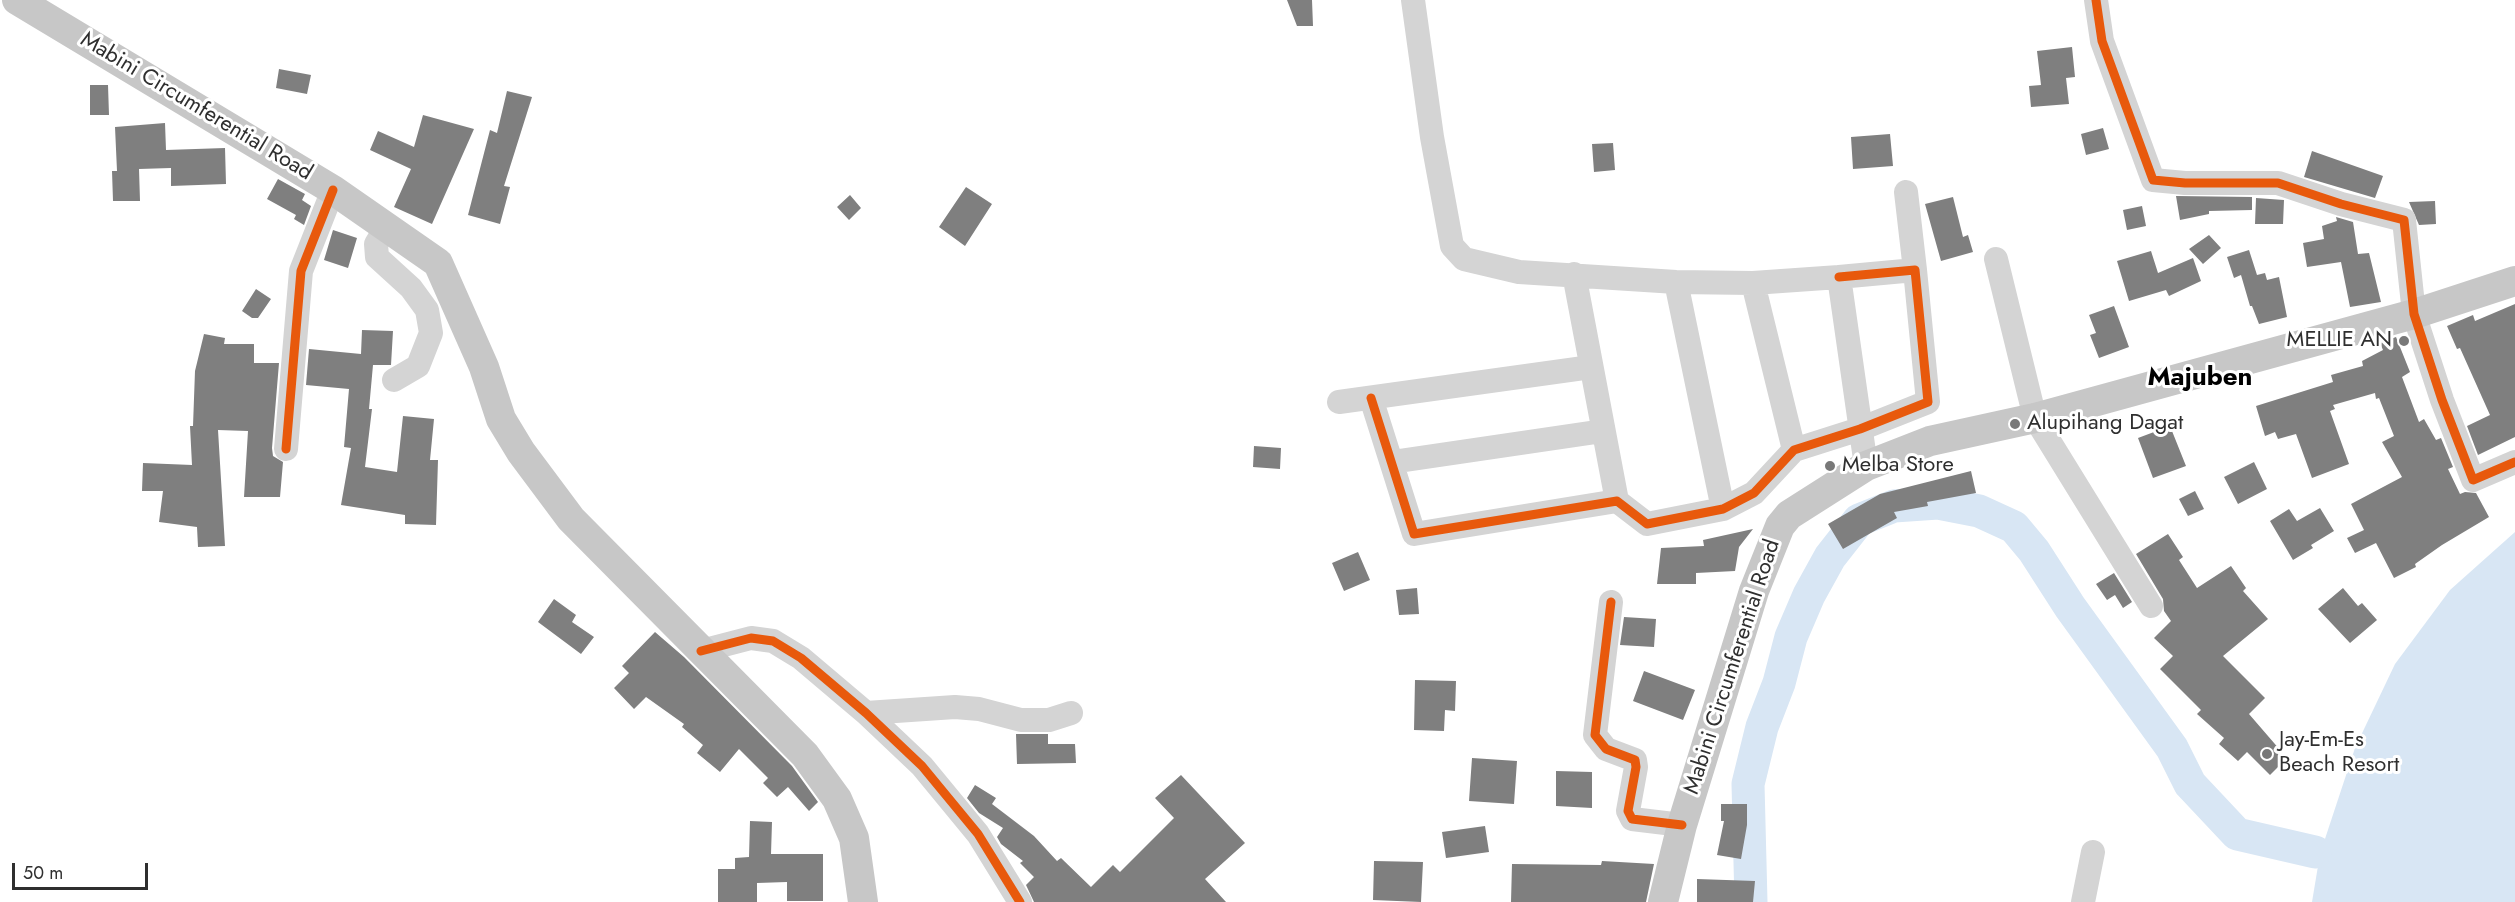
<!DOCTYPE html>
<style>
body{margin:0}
#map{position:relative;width:2515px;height:902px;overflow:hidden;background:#fff;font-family:Jost,sans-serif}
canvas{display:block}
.scale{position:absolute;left:12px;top:863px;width:136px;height:27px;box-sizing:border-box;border:3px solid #2f2f2f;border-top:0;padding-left:8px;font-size:18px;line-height:21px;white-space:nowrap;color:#2f2f2f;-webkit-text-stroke:4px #fff;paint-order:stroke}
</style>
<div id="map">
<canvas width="2515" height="902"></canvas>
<div class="scale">50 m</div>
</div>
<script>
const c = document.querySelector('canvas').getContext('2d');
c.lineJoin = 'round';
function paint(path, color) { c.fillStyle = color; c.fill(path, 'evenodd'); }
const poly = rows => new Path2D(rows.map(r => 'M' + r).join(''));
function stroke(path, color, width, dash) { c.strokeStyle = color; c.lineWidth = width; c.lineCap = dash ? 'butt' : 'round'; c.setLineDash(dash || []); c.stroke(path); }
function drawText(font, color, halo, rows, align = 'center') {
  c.font = font + ' Jost,sans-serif'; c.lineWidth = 6; c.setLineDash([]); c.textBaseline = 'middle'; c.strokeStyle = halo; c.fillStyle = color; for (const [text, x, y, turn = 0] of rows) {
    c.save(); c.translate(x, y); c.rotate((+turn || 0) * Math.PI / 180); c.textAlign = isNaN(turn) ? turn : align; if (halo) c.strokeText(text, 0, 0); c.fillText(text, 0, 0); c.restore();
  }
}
paint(poly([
 [2515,532,2515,902,2312,902,2320,854,2355,748,2395,664,2450,590]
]), '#d8e6f4');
stroke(poly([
 [1751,902,1748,784,1762,727,1779,683,1791,637,1809,595,1830,557,1859,520,1894,506,1938,503,1979,511,2014,527,2034,551,2070,607,2172,748,2190,784,2237,834,2315,852]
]), '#d8e6f4', 33);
paint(poly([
 [1287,0,1312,0,1313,26,1297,26],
 [2072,47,2075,77,2066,78,2069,104,2031,107,2029,86,2041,85,2037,51],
 [279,69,311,75,307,94,276,88],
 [90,85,108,85,109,115,90,115],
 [507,91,532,97,504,186,510,187,500,224,468,215,490,130,497,133],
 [423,115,474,129,432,224,394,207,411,169,370,150,378,131,414,147],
 [165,123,166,150,225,148,226,184,171,186,171,168,139,169,140,201,113,201,112,171,117,171,115,127],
 [2103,128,2109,149,2086,155,2081,134],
 [1890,134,1893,166,1853,169,1851,137],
 [1613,143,1615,170,1594,172,1592,144],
 [2312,151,2383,176,2375,198,2304,177],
 [278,179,305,194,302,200,311,206,304,225,294,219,296,215,267,199],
 [966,187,992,204,965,246,939,227],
 [850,195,861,208,849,220,837,207],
 [2176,196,2252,197,2252,210,2209,211,2209,214,2180,220],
 [1953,197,1963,237,1968,235,1973,252,1941,261,1925,204],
 [2256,198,2284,200,2283,224,2255,224],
 [2435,201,2436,224,2419,225,2409,202],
 [2142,206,2146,226,2127,230,2123,210],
 [2336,217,2353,222,2358,254,2369,253,2381,302,2350,307,2341,262,2307,267,2303,243,2324,239,2322,226,2337,221],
 [333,230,357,238,348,268,324,260],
 [2209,235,2221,248,2203,264,2189,249],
 [2249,250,2257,275,2265,273,2267,280,2279,277,2287,317,2259,324,2252,306,2250,306,2241,275,2234,278,2227,257],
 [2151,251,2158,273,2193,258,2201,281,2169,296,2166,290,2129,301,2117,261],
 [256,289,271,299,258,318,252,318,242,311],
 [2515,304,2515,437,2478,455,2467,426,2490,415,2460,348,2457,349,2447,326,2473,315,2475,321],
 [2114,306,2129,347,2099,358,2090,335,2096,333,2089,315],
 [362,330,393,331,391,365,373,365,369,409,372,409,365,467,397,472,403,416,434,419,430,460,438,460,436,525,405,524,405,515,341,505,351,448,344,447,349,389,306,385,309,349,361,354],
 [204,334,225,338,224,344,254,344,254,363,279,363,272,448,273,456,283,462,280,497,244,497,248,431,218,430,225,546,198,547,197,527,159,522,163,491,142,491,143,463,192,465,190,426,193,426,195,371],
 [2396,337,2410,372,2402,377,2419,422,2424,419,2436,440,2441,438,2453,467,2448,469,2460,494,2465,492,2476,493,2489,517,2442,545,2415,564,2416,567,2394,578,2376,543,2355,553,2347,538,2364,530,2351,504,2402,477,2382,442,2394,436,2379,398,2376,399,2375,393,2333,405,2335,409,2330,411,2349,464,2312,478,2296,434,2278,439,2275,432,2265,436,2256,406,2333,382,2331,375,2363,366,2362,361,2383,350,2380,343],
 [2170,426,2186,466,2153,478,2138,438],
 [1254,446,1281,448,1280,469,1253,467],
 [2254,462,2267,489,2238,504,2224,477],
 [1971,471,1976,493,1927,502,1928,506,1894,512,1897,518,1843,549,1828,524,1880,494],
 [2195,491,2204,509,2188,516,2179,499],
 [2320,508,2334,531,2311,545,2313,548,2293,560,2270,521,2289,509,2297,521],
 [1753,529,1739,547,1735,571,1696,573,1696,584,1657,584,1661,548,1704,546,1703,540],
 [2168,534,2183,557,2179,560,2197,588,2231,566,2246,588,2243,591,2268,619,2223,656,2265,698,2249,714,2287,758,2270,775,2247,752,2238,761,2219,744,2224,738,2197,714,2201,710,2160,669,2173,656,2154,638,2171,621,2164,611,2163,599,2136,554],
 [1358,552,1370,580,1344,591,1332,563],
 [2114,573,2132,602,2123,608,2115,595,2107,600,2096,584],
 [1417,588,1419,614,1399,615,1396,590],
 [2343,588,2358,606,2362,603,2377,620,2350,643,2318,609],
 [554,599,576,615,572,622,594,637,581,654,538,622],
 [1624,617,1656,619,1654,647,1620,645],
 [655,632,684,657,792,766,818,802,809,811,788,787,777,797,763,783,768,778,739,749,720,772,697,753,703,745,682,727,684,724,646,697,634,709,614,688,629,673,622,666],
 [1644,671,1695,690,1683,720,1633,701],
 [1415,680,1456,681,1455,711,1445,710,1444,731,1414,730],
 [1016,734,1048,734,1048,744,1075,744,1076,763,1017,764],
 [1472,758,1517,761,1514,804,1469,801],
 [1556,771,1592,772,1592,808,1556,806],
 [1181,775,1245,843,1205,879,1226,902,1034,902,1026,885,1034,877,1020,863,1023,861,1001,844,997,837,1003,828,979,813,967,798,975,785,996,798,992,804,1034,836,1057,861,1061,858,1091,887,1113,865,1120,872,1174,818,1155,798],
 [1721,804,1747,804,1747,825,1741,859,1717,855,1724,821,1721,821],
 [750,821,772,822,771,854,823,854,823,901,787,901,787,882,757,883,757,902,718,902,718,869,735,869,735,858,749,857],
 [1485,826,1489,852,1446,858,1442,832],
 [1374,861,1423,862,1421,902,1373,900],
 [1602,861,1654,864,1646,902,1511,902,1512,864,1601,865],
 [1697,879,1755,881,1753,902,1697,902]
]), '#7f7f7f');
stroke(poly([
 [1413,0,1432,137,1452,246,1464,259,1519,272,1676,282,1753,283,1839,277,1866,466],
 [2096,0,2102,41,2153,180,2185,183,2278,183,2341,204,2404,220,2414,314,2442,400,2473,480,2515,462],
 [1906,192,1915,270],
 [386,227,376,244,377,257,411,288,427,310,431,333,418,366,394,380],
 [1996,259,2035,418,2151,606],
 [1574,274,1617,501],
 [1676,282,1723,509],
 [1753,283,1794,450],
 [1371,398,1414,534,1617,501,1647,524,1723,509,1754,493,1794,450,1860,429,1928,402,1915,270,1839,277],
 [1339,402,1591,367],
 [286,449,301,271,333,190],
 [1392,462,1603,431],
 [1611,602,1595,735,1606,749,1635,760,1636,767,1628,811,1632,819,1682,825],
 [701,651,751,638,773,641,801,658,866,713,922,766,978,834,1020,902],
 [866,713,955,707,979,709,1021,720,1049,720,1071,713],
 [2083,902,2093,852]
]), '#d4d4d4', 24);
stroke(poly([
 [17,0,333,190,438,263,484,367,501,419,521,452,571,519,805,755,837,799,854,838,863,902],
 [1663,902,1682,825,1754,591,1780,526,1789,515,1866,466,1930,441,2035,418,2414,314,2515,281]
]), '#c7c7c7', 30);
stroke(poly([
 [2096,0,2102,41,2153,180,2185,183,2278,183,2341,204,2404,220,2414,314,2442,400,2473,480,2515,462],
 [1371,398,1414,534,1617,501,1647,524,1723,509,1754,493,1794,450,1860,429,1928,402,1915,270,1839,277],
 [286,449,301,271,333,190],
 [1611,602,1595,735,1606,749,1635,760,1636,767,1628,811,1632,819,1682,825],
 [701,651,751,638,773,641,801,658,866,713,922,766,978,834,1020,902]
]), '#e8590c', 9);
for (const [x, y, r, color] of [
 [2404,341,6,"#787878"],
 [2015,424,6,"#787878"],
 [1830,466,6,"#787878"],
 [2267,754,6,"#787878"]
]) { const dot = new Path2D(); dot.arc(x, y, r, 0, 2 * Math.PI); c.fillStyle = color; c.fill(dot); stroke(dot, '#fff', 2); }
drawText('22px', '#2f2f2f', '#fff', [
 ["Mabini Circumferential Road",196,107,31],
 ["Mabini Circumferential Road",1733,667,-72]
]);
drawText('22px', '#2f2f2f', '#fff', [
 ["MELLIE AN",2392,341,"right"],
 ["Alupihang Dagat",2027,424],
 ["Melba Store",1842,466],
 ["Jay-Em-Es",2279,741],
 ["Beach Resort",2279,766]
], 'left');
drawText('bold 26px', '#000', '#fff', [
 ["Majuben",2200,379]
]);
</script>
